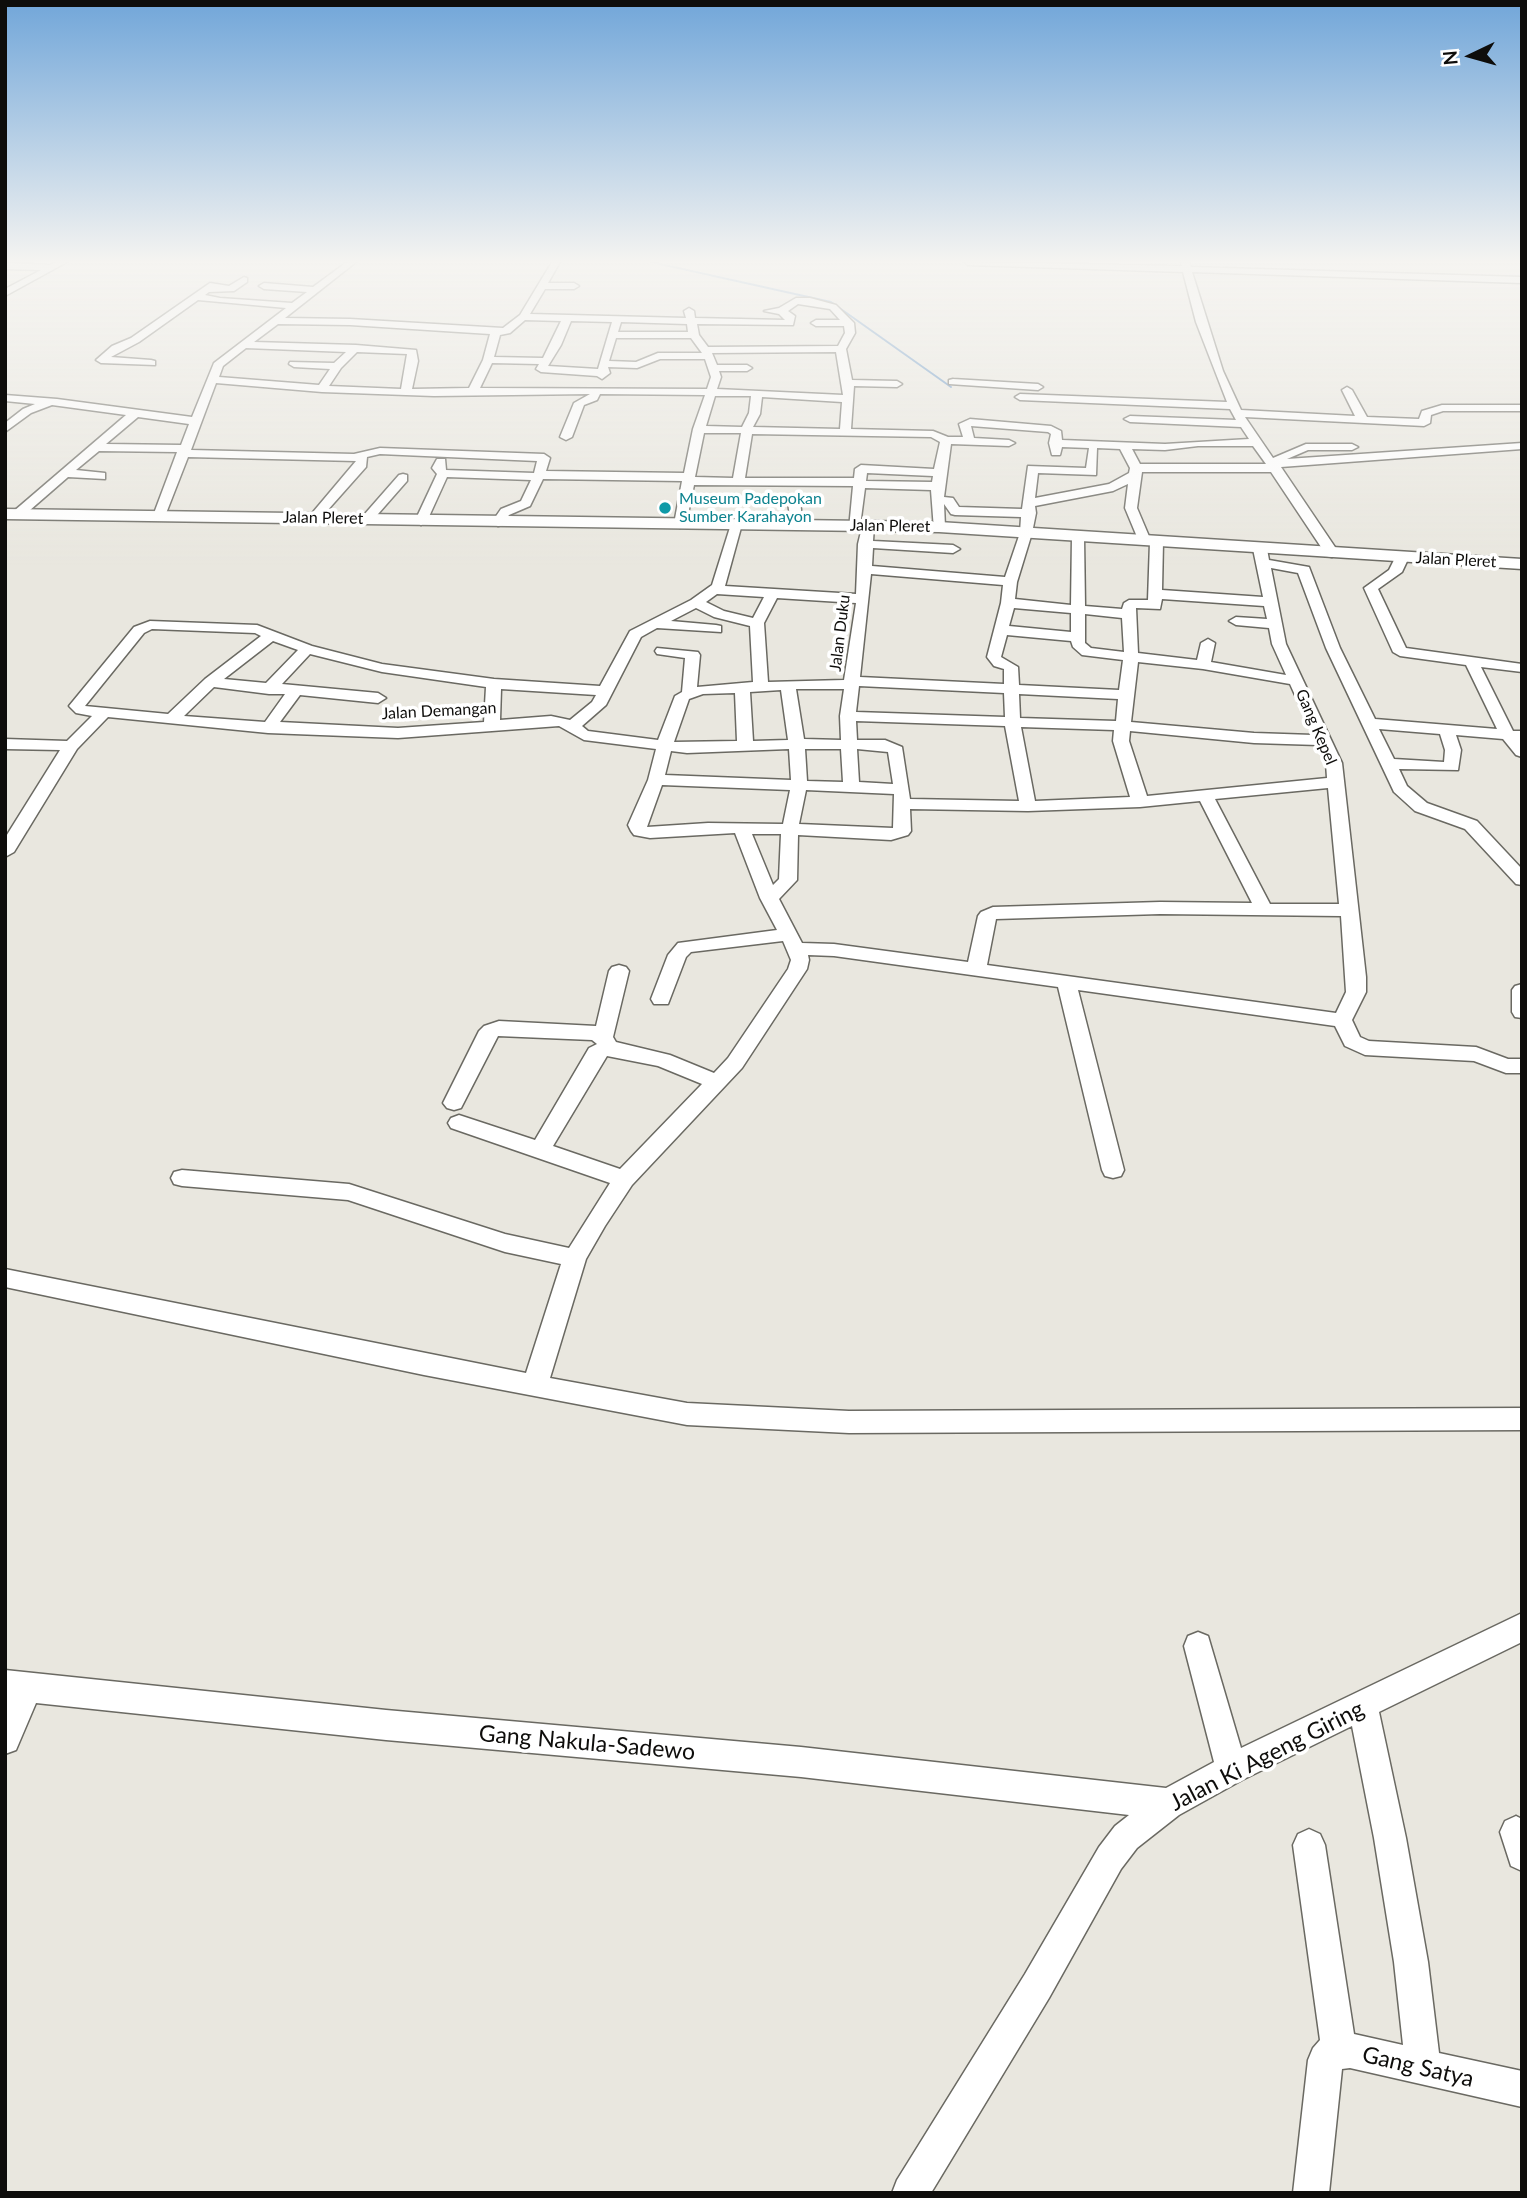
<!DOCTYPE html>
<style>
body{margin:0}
#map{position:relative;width:1527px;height:2198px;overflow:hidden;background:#e9e7df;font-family:Lato,sans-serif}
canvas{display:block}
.frame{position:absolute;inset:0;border:7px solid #0e0d0b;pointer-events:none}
.north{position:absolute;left:1436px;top:21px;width:70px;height:70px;-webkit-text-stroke:5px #fff;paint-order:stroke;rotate:265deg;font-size:19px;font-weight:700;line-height:28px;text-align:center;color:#0e0d0b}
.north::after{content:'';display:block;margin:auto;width:24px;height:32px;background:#0e0d0b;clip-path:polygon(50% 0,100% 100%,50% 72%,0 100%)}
</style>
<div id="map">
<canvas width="1527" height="2198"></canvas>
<div class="frame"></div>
<div class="north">N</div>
</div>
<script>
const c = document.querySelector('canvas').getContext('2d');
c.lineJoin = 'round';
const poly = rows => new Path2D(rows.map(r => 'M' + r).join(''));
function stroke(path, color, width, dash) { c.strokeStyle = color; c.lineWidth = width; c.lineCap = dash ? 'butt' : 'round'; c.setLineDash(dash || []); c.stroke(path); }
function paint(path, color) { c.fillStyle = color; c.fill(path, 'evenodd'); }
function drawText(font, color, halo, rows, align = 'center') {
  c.font = font + ' Lato,sans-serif'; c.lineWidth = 7; c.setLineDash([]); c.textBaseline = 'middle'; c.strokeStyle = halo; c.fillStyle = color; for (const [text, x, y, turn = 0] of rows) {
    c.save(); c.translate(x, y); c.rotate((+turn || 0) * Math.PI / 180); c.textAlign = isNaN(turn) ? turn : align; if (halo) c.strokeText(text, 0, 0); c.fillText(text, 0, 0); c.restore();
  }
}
stroke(poly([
 [651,262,831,302,951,387],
 [1417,279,1522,283]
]), '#5f90c3', 2);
const minor = poly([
 [57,262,67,262,5,296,5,289,41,270,5,269,5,263,50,265,57,262],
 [347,262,356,262,285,318,350,319,503,328,520,315,552,262,560,262,548,283,574,283,579,286,574,289,545,289,530,314,686,318,684,311,689,308,694,311,695,318,785,320,779,314,764,311,779,308,796,298,810,298,836,305,854,323,855,333,846,349,852,380,897,381,902,384,897,387,854,386,851,429,933,431,948,437,963,437,959,424,970,419,1051,426,1061,431,1062,440,1165,444,1249,439,1241,427,1130,422,1124,419,1130,416,1236,420,1230,409,1020,400,1015,397,1020,394,1227,402,1196,322,1183,272,968,265,964,262,1182,266,1181,262,1189,262,1191,267,1522,277,1522,283,1192,272,1223,371,1241,410,1355,416,1342,390,1347,387,1352,390,1367,417,1419,419,1422,411,1442,405,1522,405,1522,411,1443,411,1431,415,1430,423,1424,426,1245,417,1273,458,1306,444,1352,444,1358,447,1352,450,1308,450,1287,459,1522,443,1522,449,1281,467,1339,553,1332,557,1327,556,1271,472,1142,472,1137,508,1151,541,1157,538,1163,542,1162,590,1263,597,1253,549,1260,545,1267,549,1269,560,1309,567,1340,648,1375,719,1497,729,1466,665,1400,656,1393,652,1364,588,1389,570,1397,554,1407,554,1409,557,1402,572,1378,589,1406,648,1522,664,1522,672,1481,667,1513,731,1522,731,1522,757,1516,755,1503,739,1456,735,1461,750,1458,770,1399,769,1407,786,1427,803,1477,821,1522,869,1522,885,1516,884,1465,829,1415,811,1394,792,1326,648,1298,573,1271,568,1286,644,1342,763,1366,977,1366,992,1352,1020,1360,1037,1369,1041,1476,1047,1508,1059,1522,1059,1522,1073,1506,1073,1474,1061,1365,1055,1345,1046,1335,1026,1078,990,1124,1170,1121,1176,1113,1178,1105,1176,1102,1170,1058,987,834,956,808,955,809,960,807,969,742,1068,632,1185,605,1226,586,1259,550,1378,687,1403,849,1411,1522,1408,1522,1430,849,1433,687,1425,424,1375,5,1287,5,1269,526,1373,561,1264,505,1252,348,1200,182,1186,174,1184,171,1178,174,1172,182,1170,349,1184,505,1234,569,1248,610,1183,451,1128,448,1123,451,1118,459,1115,535,1140,589,1048,597,1044,592,1040,498,1036,461,1108,454,1110,447,1108,443,1103,479,1031,484,1026,499,1021,596,1026,609,971,612,967,619,965,626,967,629,971,613,1037,616,1042,670,1055,714,1073,728,1058,788,969,791,960,783,941,691,952,686,957,668,1004,654,1004,651,999,668,955,678,943,777,930,760,898,735,833,650,838,634,835,631,831,628,825,648,780,656,749,584,740,559,726,398,738,268,733,108,717,77,749,14,852,5,857,5,838,60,750,5,749,5,739,67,741,92,716,76,713,69,706,134,627,150,621,257,625,312,646,382,664,494,679,600,686,630,631,691,600,712,585,732,521,740,521,742,524,725,586,856,594,858,544,863,523,868,522,874,526,873,541,953,545,960,549,953,553,873,548,872,566,1005,577,1020,533,1021,517,955,515,951,514,944,504,945,527,944,530,934,530,931,490,865,488,860,526,854,530,849,529,853,486,694,485,686,524,680,528,674,524,682,481,543,479,530,506,509,515,502,525,498,526,492,522,501,509,521,501,531,480,447,477,427,521,421,525,415,521,437,474,432,468,437,459,445,459,446,470,534,473,537,461,380,454,367,457,366,467,318,521,314,522,308,518,356,461,188,457,165,516,159,520,153,516,177,452,99,451,76,470,105,473,105,479,68,477,22,517,14,517,14,511,126,415,52,405,31,413,5,432,5,423,23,409,35,404,5,401,5,395,57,399,192,417,214,363,286,308,198,300,139,342,111,357,151,360,155,361,155,365,101,363,96,360,112,346,131,338,210,283,229,286,244,277,247,278,247,282,234,291,209,292,205,295,220,298,292,303,307,292,264,289,259,286,264,283,313,287,347,262],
 [798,304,830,309,840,320,816,320,811,323,816,326,844,326,845,333,838,346,708,347,699,335,697,324,793,325,795,316,788,311,798,304],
 [525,320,561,321,543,358,494,357,500,335,510,333,525,320],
 [571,321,612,322,598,369,548,366,561,345,571,321],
 [621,322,687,324,688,332,618,332,621,322],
 [278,324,350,325,490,334,483,360,469,388,412,389,418,361,416,350,356,345,254,342,278,324],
 [616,338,691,338,702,353,658,353,636,362,609,361,616,338],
 [246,348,346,352,334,363,290,362,289,364,294,367,330,369,319,385,219,377,223,366,246,348],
 [357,352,407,354,401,389,329,386,341,368,357,352],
 [836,352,843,395,717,389,721,377,719,371,747,371,752,368,747,365,717,365,712,353,836,352],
 [660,359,705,359,711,377,707,389,480,388,492,363,539,364,536,369,541,372,597,376,602,379,610,373,608,367,637,368,660,359],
 [216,383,322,392,434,396,590,394,574,403,560,437,566,440,572,437,584,405,597,400,600,394,705,395,693,429,684,473,546,471,550,458,544,454,380,448,354,454,191,450,216,383],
 [715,396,751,396,749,413,742,427,706,426,715,396],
 [762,397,842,402,840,429,753,427,760,414,762,397],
 [138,417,189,424,181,445,106,444,138,417],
 [971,426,1048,432,1051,434,1049,443,1052,455,1060,455,1062,447,1089,448,1086,468,1028,466,1022,509,959,507,953,498,944,497,951,444,1009,446,1015,443,1009,440,974,438,971,426],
 [704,433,741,433,733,478,695,477,704,433],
 [752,434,931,437,940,442,934,469,861,465,855,469,854,478,745,478,752,434],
 [1198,446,1253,446,1266,464,1140,464,1132,449,1165,450,1198,446],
 [1097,448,1120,449,1130,468,1129,473,1109,484,1035,498,1038,473,1096,475,1097,448],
 [867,473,933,476,932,482,866,481,867,473],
 [1128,484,1125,508,1140,544,1150,542,1148,600,1129,600,1124,603,1122,609,1085,606,1084,537,1078,533,1072,537,1071,605,1015,599,1017,582,1032,533,1036,513,1035,506,1113,491,1128,484],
 [871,574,1003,585,1001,603,987,657,994,666,1004,669,1004,684,860,677,871,574],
 [717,594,764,597,753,618,724,611,706,602,717,594],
 [777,598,856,603,844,680,768,682,764,623,777,598],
 [1162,599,1264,606,1267,619,1236,617,1229,621,1236,625,1269,628,1272,644,1286,675,1211,662,1215,643,1208,639,1201,643,1197,660,1138,653,1136,608,1160,609,1162,599],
 [696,608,714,617,750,626,753,682,697,687,700,655,698,652,657,648,655,651,657,654,685,658,682,692,675,696,658,740,588,731,582,726,606,705,641,637,657,628,721,632,721,626,716,625,671,621,696,608],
 [1014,608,1071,613,1071,632,1009,626,1014,608],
 [1085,614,1122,618,1124,652,1091,648,1085,643,1085,614],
 [152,629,255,633,261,636,205,679,168,714,85,706,144,633,152,629],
 [1007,635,1071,641,1073,647,1082,655,1123,660,1119,690,1019,685,1018,667,1001,657,1007,635],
 [273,641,298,650,266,683,224,679,273,641],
 [310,654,382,672,486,687,484,722,398,728,280,722,300,695,378,703,386,698,378,693,282,684,310,654],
 [1138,662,1203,669,1290,684,1313,735,1254,733,1131,722,1138,662],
 [859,686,1004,693,1005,717,856,712,859,686],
 [214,687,269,694,285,694,265,722,184,716,214,687],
 [501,689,596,695,592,702,570,720,551,716,500,720,501,689],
 [796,689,844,689,840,716,841,740,804,739,796,689],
 [781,690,788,740,753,741,750,692,781,690],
 [735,693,737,741,674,742,689,699,703,694,735,693],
 [1019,694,1118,699,1116,721,1020,718,1019,694],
 [856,721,1005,726,1019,801,910,799,902,747,885,740,857,740,856,721],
 [1021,727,1114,730,1113,741,1130,797,1035,801,1021,727],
 [1379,729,1440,734,1445,750,1444,762,1394,759,1379,729],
 [1130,731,1254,743,1318,745,1326,763,1327,778,1147,796,1129,741,1130,731],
 [789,749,791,780,665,775,671,751,687,753,789,749],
 [805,749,841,749,843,782,807,781,805,749],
 [857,749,888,752,893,784,859,782,857,749],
 [662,785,790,790,783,824,708,823,647,827,662,785],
 [1328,788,1339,904,1270,904,1215,799,1328,788],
 [806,790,894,794,893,828,799,824,806,790],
 [1200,801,1252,903,1160,902,993,907,981,912,978,916,968,962,834,944,802,943,779,899,797,880,798,835,891,840,908,835,911,831,910,809,1028,811,1140,807,1200,801],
 [752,834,781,834,779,879,773,885,752,834],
 [1160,914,1341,916,1346,992,1336,1013,987,965,996,919,1160,914],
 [607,1056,658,1066,702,1084,620,1169,553,1146,607,1056],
 [953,379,1038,384,1043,387,1038,390,949,384,949,380,953,379],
 [403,474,407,475,407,481,371,522,363,522,363,516,399,475,403,474],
 [794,498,800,502,803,525,797,529,791,525,788,502,794,498],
 [1522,984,1522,1018,1515,1017,1512,1012,1512,990,1515,986,1522,984],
 [1522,1613,1522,1642,1379,1712,1406,1838,1428,1962,1439,2053,1522,2071,1522,2107,1350,2068,1342,2069,1329,2193,1293,2193,1308,2060,1313,2048,1320,2040,1293,1845,1298,1834,1309,1829,1320,1834,1325,1845,1354,2034,1403,2045,1394,1962,1374,1838,1352,1726,1242,1780,1179,1815,1137,1848,1121,1869,1049,1998,931,2193,892,2193,897,2180,1025,1974,1099,1847,1115,1826,1129,1815,801,1777,386,1740,36,1703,16,1750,5,1754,5,1670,386,1710,801,1747,1166,1788,1214,1762,1184,1646,1188,1636,1198,1632,1208,1636,1241,1748,1522,1613],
 [1516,1816,1522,1819,1522,1871,1511,1866,1500,1832,1505,1821,1516,1816]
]);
const major = poly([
 [5,509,939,522,1522,559,1522,569,939,532,5,519,5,509]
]);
stroke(minor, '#6a6962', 3);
stroke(major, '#6a6962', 3);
paint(minor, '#fff');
paint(major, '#fff');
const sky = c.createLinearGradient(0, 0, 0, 569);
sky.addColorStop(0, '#71a6d9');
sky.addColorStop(0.46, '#f5f4f1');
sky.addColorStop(1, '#f5f4f100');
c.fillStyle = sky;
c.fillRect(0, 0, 1527, 569);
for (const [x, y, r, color] of [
 [665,508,7,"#0f9aa8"]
]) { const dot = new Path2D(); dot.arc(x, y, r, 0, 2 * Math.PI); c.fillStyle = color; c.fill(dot); stroke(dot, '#fff', 2.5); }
drawText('16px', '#0d838f', '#fff', [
 ["Museum Padepokan",679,499],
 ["Sumber Karahayon",679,517]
], 'left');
drawText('16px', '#0e0d0b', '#fff', [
 ["Jalan Pleret",323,518,1],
 ["Jalan Pleret",890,526,1],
 ["Jalan Pleret",1456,560,3],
 ["Jalan Duku",840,633,-83],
 ["Jalan Demangan",439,711,-3],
 ["Gang Kepel",1316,727,67]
]);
drawText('23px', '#0e0d0b', '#fff', [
 ["Gang Nakula-Sadewo",587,1743,5],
 ["Jalan Ki Ageng Giring",1267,1756,-27],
 ["Gang Satya",1418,2067,13]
]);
</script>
